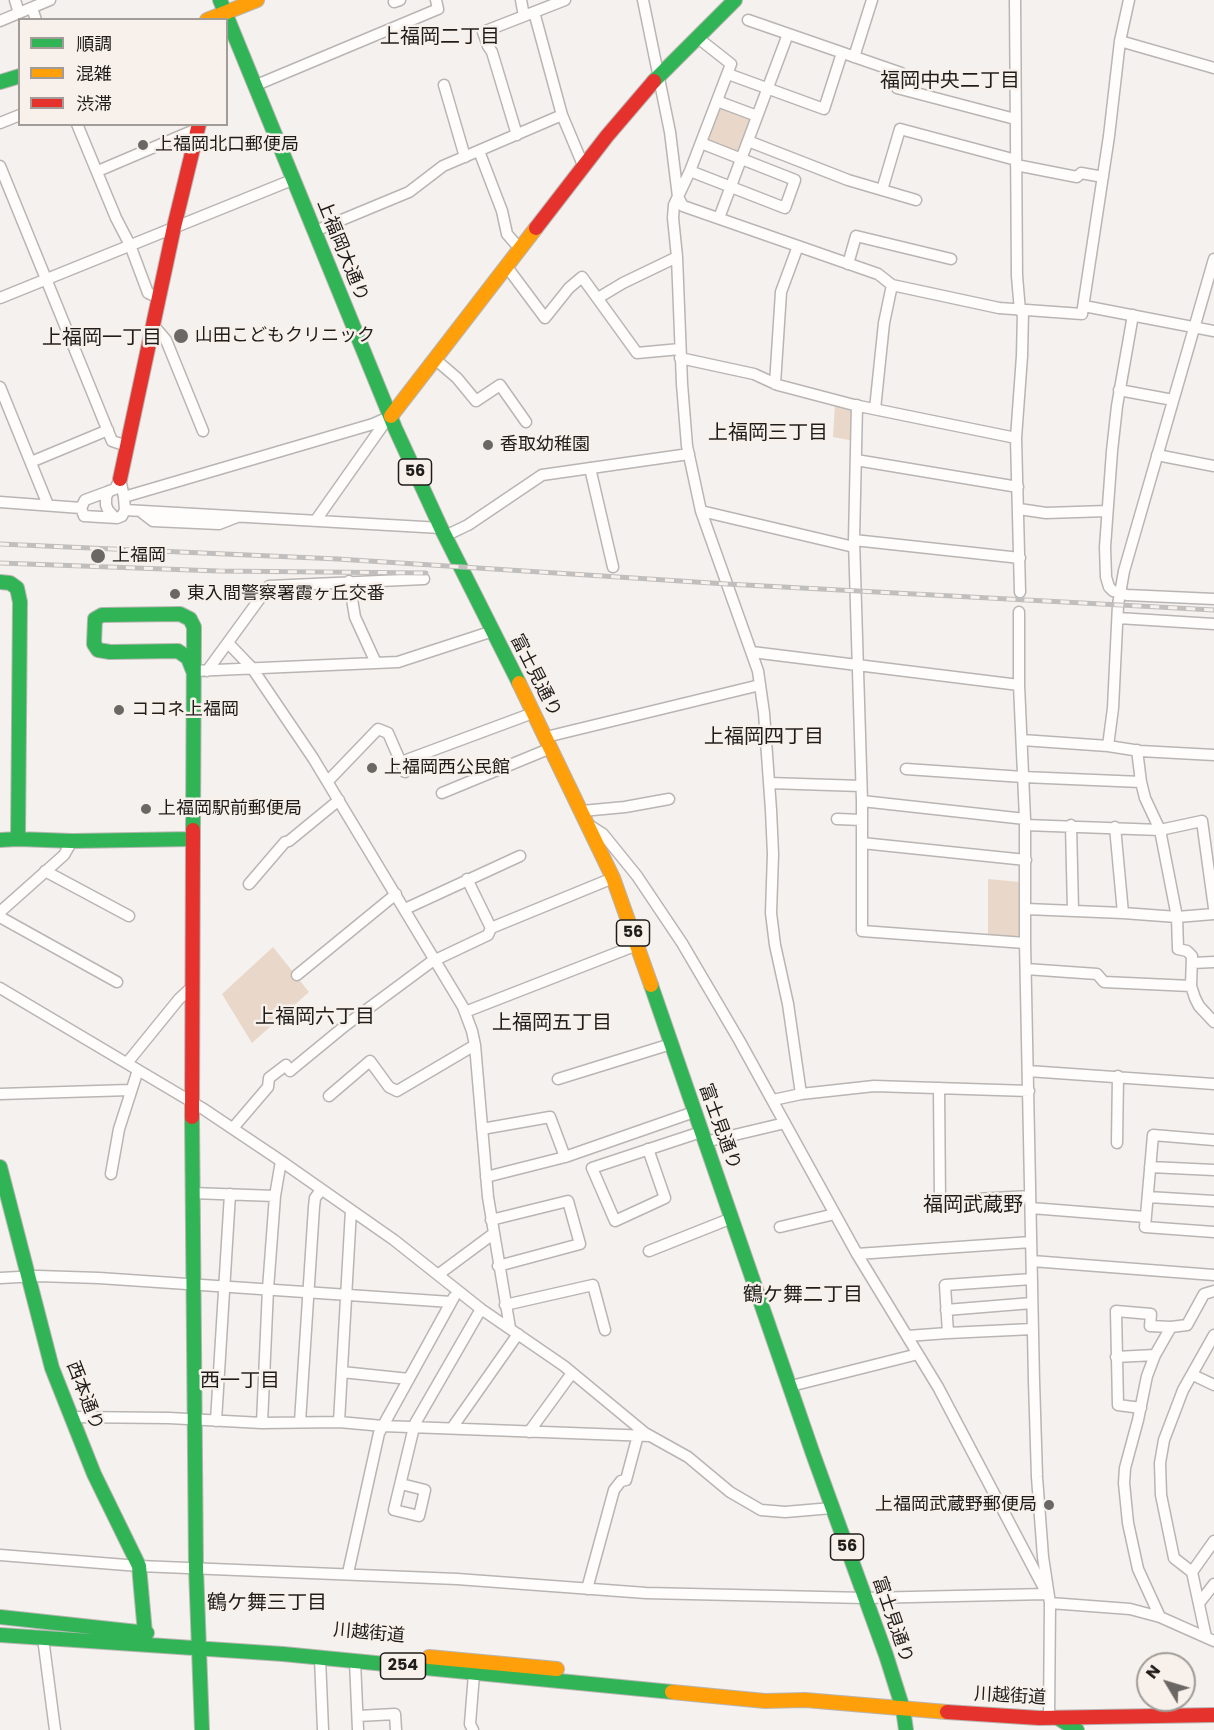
<!DOCTYPE html>
<meta charset="utf-8">
<style>
body{margin:0}
#map{position:relative;width:1214px;height:1730px;overflow:hidden;background:#f5f1ee;font-family:Poppins,"Noto Sans JP",sans-serif}
canvas{display:block}
.legend{position:absolute;left:18px;top:18px;width:210px;height:108px;box-sizing:border-box;background:#f8f1eb;border:2px solid #a19c97;margin:0;padding:8px 10px;list-style:none;font-size:18px;color:#1f1c1a}
.legend li{display:flex;align-items:center;gap:12px;height:30px}
.legend b{width:30px;border:2px solid #a19c97}
.north{position:absolute;left:1136px;top:1652px;width:60px;height:60px;box-sizing:border-box;background:#f8f1eb;border:2px solid #a19c97;border-radius:50%;rotate:308deg;font-size:16px;font-weight:700;line-height:24px;text-align:center;color:#1f1c1a}
.north::after{content:'';display:block;margin:auto;width:21px;height:27px;background:#6a6764;clip-path:polygon(50% 0,100% 100%,50% 72%,0 100%)}
</style>
<div id="map">
<canvas width="1214" height="1730"></canvas>
<ul class="legend">
<li><b style="height:8px;background:#30b455"></b>順調</li>
<li><b style="height:8px;background:#ff9f0a"></b>混雑</li>
<li><b style="height:8px;background:#e5322d"></b>渋滞</li>
</ul>
<div class="north">N</div>
</div>
<script>
const c = document.querySelector('canvas').getContext('2d');
c.lineJoin = 'round';
function paint(path, color) { c.fillStyle = color; c.fill(path, 'evenodd'); }
const poly = rows => new Path2D(rows.map(r => 'M' + r).join(''));
function stroke(path, color, width, dash) { c.strokeStyle = color; c.lineWidth = width; c.lineCap = dash ? 'butt' : 'round'; c.setLineDash(dash || []); c.stroke(path); }
function drawText(font, color, halo, rows, align = 'center') {
  c.font = font + ' Poppins,"Noto Sans JP",sans-serif'; c.lineWidth = 5; c.setLineDash([]); c.textBaseline = 'middle'; c.strokeStyle = halo; c.fillStyle = color; for (const [text, x, y, turn = 0] of rows) {
    c.save(); c.translate(x, y); c.rotate((+turn || 0) * Math.PI / 180); c.textAlign = isNaN(turn) ? turn : align; if (halo) c.strokeText(text, 0, 0); c.fillText(text, 0, 0); c.restore();
  }
}
paint(poly([
 [719,105,752,118,740,151,736,153,708,142,707,139],
 [835,403,854,408,854,441,833,437],
 [988,879,1020,882,1020,937,988,936],
 [273,947,309,992,252,1043,222,994]
]), '#e9d8c9');
const street = poly([
 [15,0,19,13],
 [521,0,524,16],
 [643,0,670,132,678,197,683,206,878,274,892,285,999,308,1082,314,1109,136,1120,41,1129,0],
 [1015,0,1017,276,1020,311],
 [394,2,400,0],
 [32,8,36,20],
 [534,12,562,115,583,165],
 [748,20,901,73,897,88,1015,119],
 [0,21,50,0],
 [698,38,731,64,690,171,785,208,795,180,701,143],
 [1120,41,1214,68],
 [854,57,872,0],
 [728,74,824,109,842,53],
 [444,85,465,157],
 [254,86,438,9,436,0],
 [717,101,757,116],
 [0,123,20,115],
 [77,124,116,218,130,245,148,293,159,298],
 [517,135,492,52,488,46,483,32,565,0],
 [748,141,848,180,916,200],
 [479,151,502,211,507,234,520,249],
 [1016,165,1077,177,1081,173,1103,177],
 [0,166,112,441,127,446],
 [98,171,199,128],
 [690,171,674,205,673,218,677,257,682,384,687,446,701,511,758,671,764,713,771,810,773,854,771,913,775,945,788,1004,801,1094],
 [882,190,900,129,1016,160],
 [719,218,788,34],
 [315,231,409,192,443,166,562,115],
 [848,264,856,236,951,259],
 [507,267,545,318,569,288,582,277,637,353,680,349],
 [0,298,292,180],
 [598,298,623,283,677,257],
 [1084,306,1214,331],
 [1133,315,1117,406,1112,451,1105,547,1106,577,1109,587,1113,591,1127,595,1214,599],
 [154,326,166,340,203,431],
 [680,358,754,374,778,385,854,405,1016,438],
 [436,360,457,378,476,401,500,385,526,422],
 [775,384,781,292,798,246],
 [0,387,48,505],
 [1119,390,1173,400],
 [857,405,854,540,862,801,862,931,1025,943],
 [875,409,884,323,892,285],
 [1157,455,1214,466],
 [856,460,1018,487],
 [31,462,108,430],
 [590,468,613,567],
 [120,479,124,497,125,510,122,516,117,518,84,516,81,508,85,500,115,489,120,479],
 [109,491,106,497,106,505,108,510,115,518],
 [124,497,373,424,391,416],
 [0,502,81,508],
 [1019,509,1046,513,1107,511],
 [125,510,441,528],
 [140,511,153,521,219,524,237,517],
 [701,511,854,547],
 [316,520,388,418],
 [445,536,468,525,542,475,689,454],
 [854,540,1020,558],
 [349,581,355,617,376,663],
 [1020,592,1016,438,1022,356,1023,311],
 [1019,612,1019,685,1025,819,1025,942,1034,1381,1037,1477,1043,1557,1050,1603,1049,1717],
 [1118,618,1214,624],
 [228,643,252,668,313,758,463,1007,472,1031,475,1045,488,1197,510,1328],
 [752,652,1019,685],
 [193,671,398,662,493,631],
 [207,671,269,586,424,579],
 [546,737,760,685],
 [1022,740,1108,746,1113,708,1118,605,1124,571,1214,259],
 [1108,746,1140,751,1214,755],
 [1137,750,1141,782],
 [401,762,533,713],
 [906,769,1023,777,1141,782,1145,798,1160,830,1177,917,1178,949,1187,951,1192,956,1191,986,1195,998,1199,1006,1214,1022],
 [328,781,378,729,388,733,405,772],
 [769,783,861,786],
 [442,793,551,748],
 [862,801,1025,819],
 [582,811,625,807,669,799],
 [837,819,862,820],
 [1025,825,1160,830,1202,821,1214,908],
 [1071,825,1073,910],
 [862,843,1026,860],
 [45,871,129,916],
 [249,884,285,842,289,841,339,800],
 [405,909,520,856],
 [1026,909,1123,913,1115,827],
 [0,912,64,855,72,841],
 [1123,913,1177,917,1214,914],
 [0,917,117,982],
 [491,928,613,878],
 [1192,963,1214,962],
 [1026,969,1097,974,1104,982,1191,986],
 [297,975,396,894],
 [0,988,202,1108,281,1161,394,1240,481,1309,564,1366,645,1433,688,1457,730,1492,761,1510,785,1512,832,1508],
 [465,1012,637,945],
 [127,1063,179,999,193,986],
 [1028,1071,1214,1084],
 [558,1079,671,1044],
 [939,1088,940,1201,1030,1196],
 [0,1094,130,1090],
 [329,1096,370,1061,389,1087,397,1091,475,1045],
 [773,1100,801,1094,874,1086,1029,1091],
 [233,1128,268,1087,269,1078,286,1065,290,1071,346,1025,431,962,488,935,491,928,467,879],
 [482,1129,550,1117,565,1157],
 [1214,1140,1153,1135,1145,1227,1214,1232],
 [705,1142,785,1123],
 [1117,1143,1118,1076],
 [648,1149,665,1198,615,1221,592,1168,701,1132],
 [1150,1167,1214,1170],
 [111,1174,119,1129,138,1070],
 [486,1177,565,1157,694,1112],
 [192,1193,275,1196],
 [1148,1197,1214,1201],
 [1031,1208,1145,1217],
 [491,1220,568,1201,580,1244,498,1266],
 [780,1227,835,1214],
 [649,1251,732,1218],
 [857,1254,1031,1242],
 [1032,1261,1214,1275],
 [439,1274,493,1234],
 [0,1278,38,1276,99,1278,451,1302],
 [1032,1279,945,1285,948,1333,1033,1329],
 [505,1305,593,1285,605,1330],
 [946,1310,1032,1303],
 [907,1336,948,1333],
 [1116,1357,1155,1355],
 [342,1372,409,1379],
 [1193,1375,1214,1385],
 [791,1386,918,1354],
 [1141,1408,1118,1405,1116,1311,1151,1314,1150,1326,1171,1327],
 [72,1417,169,1418,262,1423,339,1422,383,1426,650,1436],
 [216,1421,230,1194],
 [300,1422,314,1207,315,1198,321,1190],
 [339,1422,351,1210],
 [262,1423,268,1289,275,1196,281,1161],
 [413,1427,481,1309],
 [452,1428,518,1334],
 [529,1432,572,1373],
 [401,1484,425,1490,419,1516,394,1510,414,1427],
 [0,1555,139,1566,457,1579,646,1593,865,1598,1047,1594,938,1387,857,1254,739,1040,682,943,637,876,603,834,589,825],
 [1192,1572,1214,1541],
 [348,1573,379,1433,454,1297],
 [587,1589,614,1490,621,1481,626,1480,638,1435],
 [1200,1602,1214,1584],
 [1050,1603,1130,1609,1160,1617,1214,1641],
 [1160,1617,1138,1569,1128,1523,1124,1483,1125,1468,1138,1420,1147,1376,1155,1355,1171,1327,1187,1325,1204,1294,1214,1291],
 [1206,1637,1192,1572,1174,1558,1161,1495,1160,1463,1164,1440,1183,1390,1214,1335],
 [43,1638,55,1730],
 [320,1658,323,1730],
 [355,1661,358,1730],
 [358,1716,395,1714,396,1730],
 [473,1730,470,1724,474,1674]
]);
const fast = poly([
 [220,0,395,428,441,528,519,683],
 [654,81,735,0],
 [0,82,20,76],
 [0,582,10,583,17,588,20,602,18,839,0,840],
 [193,671,188,658,178,651,110,652,98,650,94,644,95,619,102,615,180,614,190,619,194,627,193,830],
 [18,839,72,841,193,839],
 [651,985,813,1454,886,1655,903,1709,906,1730],
 [192,1117,196,1568,202,1730],
 [0,1167,52,1368,94,1474,139,1566,145,1633],
 [0,1617,147,1633],
 [0,1635,283,1654,672,1692],
 [1058,1718,1077,1730]
]);
const slow = poly([
 [207,20,257,0],
 [391,416,536,228],
 [519,683,613,878,651,985],
 [429,1657,557,1669],
 [672,1692,765,1701,805,1700,947,1712]
]);
const jam = poly([
 [536,228,607,136,654,81],
 [120,479,174,227,199,124],
 [192,1117,193,830],
 [947,1712,1039,1718,1214,1715]
]);
stroke(street, '#b8b5b3', 13);
stroke(fast, '#b8b5b3', 16);
stroke(slow, '#b8b5b3', 16);
stroke(jam, '#b8b5b3', 16);
stroke(street, '#fefdfc', 10);
stroke(fast, '#30b455', 14);
stroke(slow, '#ff9f0a', 14);
stroke(jam, '#e5322d', 14);
const rail = poly([
 [0,544,338,559,727,584,1214,610],
 [0,563,218,571,426,573]
]);
stroke(rail, '#c0bfbe', 5);
stroke(rail, '#f8f1eb', 3, [9]);
for (const [x, y, r, color] of [
 [143,145,6,"#6a6764"],
 [181,336,8,"#6a6764"],
 [488,445,6,"#6a6764"],
 [98,556,8,"#6a6764"],
 [175,594,6,"#6a6764"],
 [119,710,6,"#6a6764"],
 [372,768,6,"#6a6764"],
 [146,809,6,"#6a6764"],
 [1049,1505,6,"#6a6764"]
]) { const dot = new Path2D(); dot.arc(x, y, r, 0, 2 * Math.PI); c.fillStyle = color; c.fill(dot); stroke(dot, '#f8f1eb', 2); }
for (const [x, y, w] of [
 [415,472,33],
 [633,933,33],
 [847,1547,33],
 [403,1666,45]
]) { const box = new Path2D(); box.roundRect(x - w / 2, y - 13, w, 26, 4.5); c.fillStyle = '#f8f1eb'; c.fill(box); stroke(box, '#1f1c1a', 1.5); }
drawText('bold 16px', '#1f1c1a', null, [
 ["56",415,472],
 ["56",633,933],
 ["56",847,1547],
 ["254",403,1666]
]);
drawText('18px', '#1f1c1a', '#f8f1eb', [
 ["上福岡北口郵便局",155,145],
 ["山田こどもクリニック",195,336],
 ["香取幼稚園",500,445],
 ["上福岡",112,556],
 ["東入間警察署霞ヶ丘交番",187,594],
 ["ココネ上福岡",131,710],
 ["上福岡西公民館",384,768],
 ["上福岡駅前郵便局",158,809],
 ["上福岡武蔵野郵便局",1037,1505,"right"]
], 'left');
drawText('18px', '#1f1c1a', '#f8f1eb', [
 ["上福岡大通り",342,251,68],
 ["富士見通り",535,676,63],
 ["富士見通り",719,1127,70],
 ["西本通り",84,1396,69],
 ["富士見通り",892,1620,71],
 ["川越街道",369,1634,5],
 ["川越街道",1010,1697,3]
]);
drawText('20px', '#1f1c1a', '#f8f1eb', [
 ["上福岡二丁目",440,38],
 ["福岡中央二丁目",950,82],
 ["上福岡一丁目",102,339],
 ["上福岡三丁目",768,434],
 ["上福岡四丁目",764,738],
 ["上福岡六丁目",315,1018],
 ["上福岡五丁目",552,1024],
 ["福岡武蔵野",973,1206],
 ["鶴ケ舞二丁目",803,1296],
 ["西一丁目",240,1382],
 ["鶴ケ舞三丁目",267,1604]
]);
</script>
